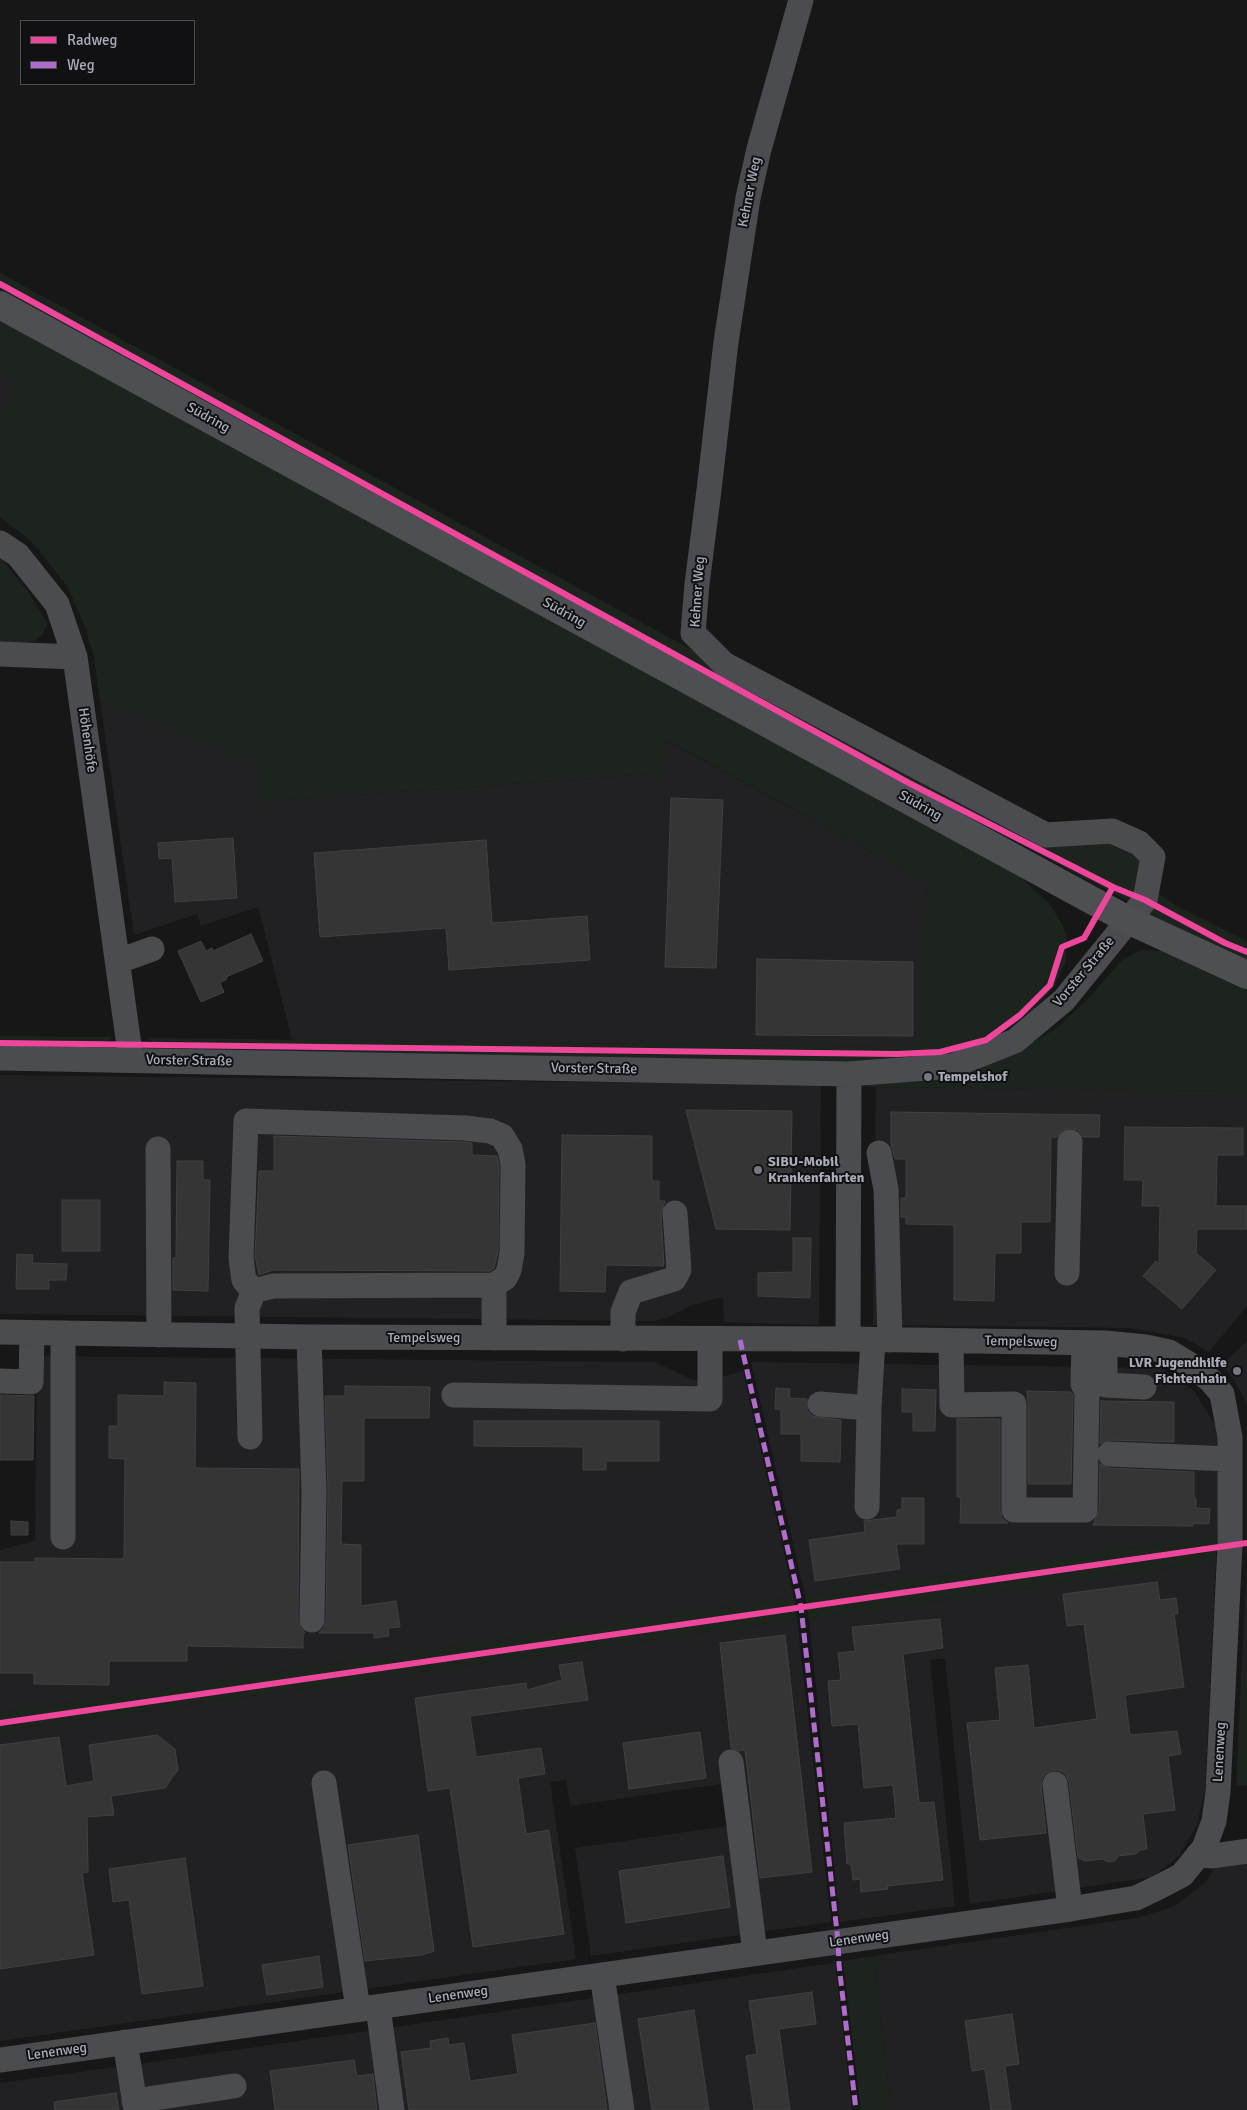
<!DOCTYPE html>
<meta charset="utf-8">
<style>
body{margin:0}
#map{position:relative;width:1247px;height:2110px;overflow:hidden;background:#171717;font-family:Signika,sans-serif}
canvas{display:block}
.legend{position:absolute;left:20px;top:20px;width:175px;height:65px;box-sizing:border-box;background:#111113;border:1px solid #4d4f55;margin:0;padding:6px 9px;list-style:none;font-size:15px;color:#a8adb8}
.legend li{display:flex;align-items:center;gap:10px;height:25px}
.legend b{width:25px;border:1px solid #4d4f55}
</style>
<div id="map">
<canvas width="1247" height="2110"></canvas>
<ul class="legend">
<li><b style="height:6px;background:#ed469a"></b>Radweg</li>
<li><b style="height:6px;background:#b06ccc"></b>Weg</li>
</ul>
</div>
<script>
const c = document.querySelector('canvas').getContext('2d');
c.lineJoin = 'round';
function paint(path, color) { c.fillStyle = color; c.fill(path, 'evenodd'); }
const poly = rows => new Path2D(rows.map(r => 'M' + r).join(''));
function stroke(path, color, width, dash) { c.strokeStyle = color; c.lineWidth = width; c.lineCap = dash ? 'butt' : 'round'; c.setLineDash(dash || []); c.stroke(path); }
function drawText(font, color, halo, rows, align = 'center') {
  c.font = font + ' Signika,sans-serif'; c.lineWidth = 4; c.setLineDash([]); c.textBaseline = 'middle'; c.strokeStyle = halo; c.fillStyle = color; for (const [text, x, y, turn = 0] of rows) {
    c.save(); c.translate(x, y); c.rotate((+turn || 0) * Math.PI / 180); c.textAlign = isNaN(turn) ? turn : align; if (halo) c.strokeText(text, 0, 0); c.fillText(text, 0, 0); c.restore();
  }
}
paint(poly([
 [0,376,18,386,0,420],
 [100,700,259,766,259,802,664,773,666,740,927,882,920,1044,895,1047,292,1040,258,907,201,926,197,914,134,935],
 [0,1075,821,1085,819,1325,724,1322,723,1297,692,1305,667,1318,655,1321,0,1314],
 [876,1087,1247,1091,1247,1306,1209,1352,1185,1338,1131,1328,873,1325],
 [1247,1341,1247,1411,1246,1402,1233,1378,1222,1364],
 [37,1356,655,1362,693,1380,710,1380,743,1371,794,1597,0,1713,0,1550,35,1541],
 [751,1362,1161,1368,1194,1391,1215,1425,1220,1450,1217,1536,1142,1547,1119,1548,1017,1565,805,1595],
 [1216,1561,1205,1791,1197,1825,1179,1856,1152,1877,970,1904,945,1658,930,1660,955,1906,840,1922,809,1619],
 [1247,1564,1247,1678,1241,1678],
 [797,1619,831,1922,591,1956,575,1848,727,1826,721,1784,570,1806,566,1780,550,1782,576,1959,0,2041,0,1731],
 [1247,1843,1247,2110,891,2110,876,1978,878,1965,886,1954,1137,1918,1175,1906,1206,1882,1228,1846],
 [835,1961,852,2110,400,2110,388,2028,833,1963],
 [374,2030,385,2110,145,2110,138,2064],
 [123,2066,129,2110,0,2110,0,2083]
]), '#212123');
paint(poly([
 [0,273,1045,842,1113,838,1141,859,1143,883,1130,902,679,664,0,294],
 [0,315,1020,876,1051,906,1062,924,1067,938,1066,961,1054,987,1034,1009,1006,1030,970,1048,930,1059,852,1064,162,1051,148,1038,895,1047,919,1044,927,882,667,740,664,773,259,802,259,766,100,700,94,658,85,626,67,586,41,553,27,538,0,517,0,420,18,386,0,376],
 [0,557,27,590,47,623,43,634,34,641,13,644,0,643],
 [1159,894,1177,906,1247,941,1247,961,1149,915],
 [1141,950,1163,951,1247,987,1247,1091,867,1087,875,1082,1023,1048,1057,1028,1087,1000,1122,960],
 [0,1036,113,1037,100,1049,0,1048],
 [1217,1536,1216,1561,809,1619,805,1595,1017,1565,1119,1548,1142,1547],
 [794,1597,797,1619,0,1731,0,1713],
 [1241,1678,1247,1678,1247,1785,1236,1786],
 [886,1954,878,1965,876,1978,891,2110,861,2110,843,1961]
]), '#1d241e');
const building = poly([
 [671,798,723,800,716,968,665,967,671,798],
 [233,838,237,898,175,902,172,858,159,859,158,843,233,838],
 [486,840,492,923,587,916,590,960,449,970,446,928,320,937,314,853,486,840],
 [251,934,263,961,226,977,227,979,220,983,224,992,201,1002,178,951,201,941,206,951,212,948,213,951,251,934],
 [757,959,913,962,913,1036,756,1035,757,959],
 [686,1110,792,1111,790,1230,716,1229,686,1110],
 [891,1112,1100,1115,1099,1137,1083,1137,1078,1130,1070,1128,1063,1130,1057,1137,1051,1137,1050,1222,1021,1222,1021,1253,995,1253,994,1301,954,1300,954,1225,906,1224,906,1217,901,1217,901,1198,906,1198,906,1159,895,1159,891,1145,891,1112],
 [1125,1127,1243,1128,1243,1155,1217,1155,1216,1206,1247,1206,1247,1229,1197,1229,1196,1253,1216,1270,1182,1309,1143,1276,1156,1261,1159,1264,1160,1206,1142,1206,1143,1180,1124,1180,1125,1127],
 [562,1135,652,1136,652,1181,659,1181,659,1201,665,1201,661,1214,664,1266,606,1265,605,1292,560,1291,562,1135],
 [274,1136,464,1142,472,1143,472,1155,497,1156,499,1165,498,1252,494,1268,490,1271,273,1270,259,1275,255,1257,259,1171,274,1171,274,1136],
 [177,1161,203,1161,203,1180,210,1180,208,1291,173,1290,173,1258,176,1258,177,1161],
 [62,1200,100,1200,100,1251,62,1251,62,1200],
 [793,1238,811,1238,810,1298,758,1296,758,1273,793,1272,793,1238],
 [17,1254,33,1255,32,1263,67,1264,66,1280,49,1280,49,1289,16,1289,17,1254],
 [164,1382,196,1383,195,1468,299,1469,298,1620,300,1627,305,1633,303,1633,303,1648,187,1646,187,1661,109,1661,109,1685,34,1684,34,1673,0,1673,0,1562,35,1562,35,1558,124,1559,125,1459,109,1458,109,1426,118,1426,118,1395,164,1396,164,1382],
 [345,1386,430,1387,429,1418,364,1418,364,1481,342,1481,341,1544,361,1545,361,1606,396,1601,400,1627,388,1628,389,1636,374,1638,374,1633,319,1633,324,1628,326,1620,328,1490,325,1396,345,1396,345,1386],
 [776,1388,790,1389,789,1398,807,1399,807,1410,812,1416,841,1420,840,1462,801,1461,801,1434,781,1434,781,1409,775,1409,776,1388],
 [902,1389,936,1390,935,1431,913,1431,913,1412,902,1412,902,1389],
 [1027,1391,1071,1392,1073,1395,1071,1484,1028,1484,1028,1404,1027,1391],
 [0,1395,34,1396,33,1460,0,1460,0,1395],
 [1101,1401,1174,1402,1174,1442,1111,1440,1100,1444,1101,1401],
 [957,1419,1000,1419,1000,1510,1002,1518,1008,1523,960,1523,961,1497,957,1497,957,1419],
 [474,1421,659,1421,659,1461,606,1461,606,1470,583,1470,583,1447,474,1446,474,1421],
 [1100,1464,1109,1468,1194,1472,1194,1496,1196,1499,1196,1508,1210,1509,1209,1524,1193,1523,1193,1526,1093,1525,1099,1510,1100,1464],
 [902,1498,924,1498,924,1544,896,1544,900,1569,815,1581,809,1540,865,1532,864,1521,897,1517,897,1510,902,1509,902,1498],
 [11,1521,28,1522,28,1535,11,1535,11,1521],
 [1157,1582,1160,1600,1176,1598,1178,1614,1174,1614,1184,1687,1125,1695,1130,1735,1177,1731,1181,1754,1168,1756,1175,1810,1143,1814,1147,1849,1140,1850,1136,1854,1118,1856,1115,1861,1107,1862,1103,1859,1085,1861,1078,1858,1069,1782,1066,1775,1061,1771,1053,1770,1046,1773,1042,1779,1041,1785,1046,1833,980,1840,967,1723,1000,1720,995,1668,1028,1665,1034,1728,1097,1719,1084,1624,1067,1626,1063,1594,1157,1582],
 [940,1619,943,1648,903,1654,919,1803,934,1802,943,1880,887,1886,888,1889,861,1892,860,1879,853,1880,851,1864,847,1864,844,1823,896,1818,893,1785,864,1788,858,1724,832,1726,828,1681,841,1680,838,1653,855,1651,852,1627,940,1619],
 [785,1635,812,1872,760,1878,745,1750,739,1751,731,1748,720,1643,785,1635],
 [582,1662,588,1700,470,1716,476,1757,541,1748,545,1774,518,1778,526,1834,549,1830,564,1934,473,1947,450,1788,428,1791,415,1698,526,1683,527,1690,562,1680,559,1665,582,1662],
 [700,1732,706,1778,629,1789,623,1743,700,1732],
 [157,1735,175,1749,178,1770,165,1788,111,1796,114,1815,87,1817,88,1872,82,1873,94,1955,0,1969,0,1745,59,1737,66,1786,94,1781,89,1745,157,1735],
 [418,1835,434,1951,422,1955,365,1961,348,1845,418,1835],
 [723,1856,730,1907,626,1923,619,1871,723,1856],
 [185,1858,203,1986,142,1994,129,1900,113,1902,109,1869,185,1858],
 [319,1956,323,1987,267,1995,262,1965,319,1956],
 [812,1992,816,2024,779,2029,790,2110,754,2110,746,2056,757,2054,749,2001,812,1992],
 [694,2010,709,2110,652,2110,638,2019,694,2010],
 [1012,2014,1019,2064,1005,2066,1011,2110,991,2110,985,2069,972,2071,965,2021,1012,2014],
 [595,2023,607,2110,409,2110,401,2052,431,2048,430,2041,448,2038,449,2045,464,2043,470,2081,518,2074,512,2035,595,2023],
 [354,2060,357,2076,373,2074,377,2110,275,2110,270,2071,354,2060],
 [116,2093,119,2110,55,2110,54,2102,116,2093]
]);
paint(building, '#353536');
stroke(building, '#3f4043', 1);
stroke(poly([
 [0,543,18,555,57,604,75,657,131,1060],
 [0,654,75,657],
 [119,961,152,949],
 [0,1058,849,1074,952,1066,1015,1041,1064,1000,1145,900,1153,857,1139,843,1112,831,1046,835,724,664,693,633,697,584,709,490,726,342,748,198,759,149,801,0],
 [158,1149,159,1335],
 [879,1153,886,1189,890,1340],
 [1067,1273,1070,1142],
 [254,1291,244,1280,241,1258,246,1121,465,1128,490,1131,502,1136,510,1149,513,1164,512,1253,509,1270,505,1278,494,1285],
 [0,1332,309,1337,848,1339,1105,1343,1146,1347,1169,1352,1197,1369,1211,1381,1222,1394,1230,1437,1230,1545,1218,1792,1214,1821,1204,1848,1182,1875,1159,1887,1136,1898,1070,1909,0,2060],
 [309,1337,314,1490,312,1620],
 [623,1339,623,1312,631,1292,674,1279,679,1270,675,1213],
 [848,1339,849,1074],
 [951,1341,952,1405,1014,1404,1014,1510,1085,1510,1087,1392,1083,1384,1084,1343],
 [1105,1343,1105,1385,1144,1387],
 [0,1381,31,1382,32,1333],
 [454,1395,710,1399,710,1340],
 [820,1404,869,1408,873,1340],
 [250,1437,247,1308,254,1291,273,1286,494,1285,494,1338],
 [1110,1454,1230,1459],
 [867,1507,869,1408],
 [63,1537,63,1333],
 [731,1762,755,1953],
 [324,1783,358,2009],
 [1055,1784,1070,1909],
 [1198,1855,1213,1856,1247,1851],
 [602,1975,622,2110],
 [378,2007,392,2110],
 [125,2042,136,2110],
 [134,2101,234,2086]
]), '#4b4c50', 25);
stroke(poly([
 [0,305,1128,920,1247,975]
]), '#4d4f52', 28);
stroke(poly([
 [740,1340,801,1607,838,1941,839,1965,856,2110]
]), '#b06ccc', 5, [10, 5]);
stroke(poly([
 [0,284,909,783,1113,887,1145,900,1225,943,1247,952],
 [0,1043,897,1054,940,1052,986,1040,1020,1015,1050,985,1062,947,1084,938,1113,887],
 [0,1723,1247,1543]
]), '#ed469a', 6);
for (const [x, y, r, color] of [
 [928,1077,5,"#757880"],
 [758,1170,5,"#757880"],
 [1237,1371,5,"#757880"]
]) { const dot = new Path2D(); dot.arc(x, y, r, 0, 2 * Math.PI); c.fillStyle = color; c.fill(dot); stroke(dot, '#111113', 2); }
drawText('14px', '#a8adb8', '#111113', [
 ["Kehner Weg",750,192,-79],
 ["Südring",208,418,29],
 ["Kehner Weg",698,592,-86],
 ["Südring",564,613,29],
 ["Höhenhöfe",87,740,82],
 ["Südring",920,806,29],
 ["Vorster Straße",1084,972,-50],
 ["Vorster Straße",189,1061,1],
 ["Vorster Straße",594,1069,1],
 ["Tempelsweg",424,1338],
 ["Tempelsweg",1021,1342,1],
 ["Lenenweg",1220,1752,-87],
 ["Lenenweg",859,1939,-8],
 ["Lenenweg",458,1995,-8],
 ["Lenenweg",57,2052,-8]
]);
drawText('bold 14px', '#a8adb8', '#111113', [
 ["Tempelshof",938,1077],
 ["SIBU-Mobil",768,1162],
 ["Krankenfahrten",768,1178],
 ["LVR Jugendhilfe",1227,1363,"right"],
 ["Fichtenhain",1227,1379,"right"]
], 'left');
</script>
